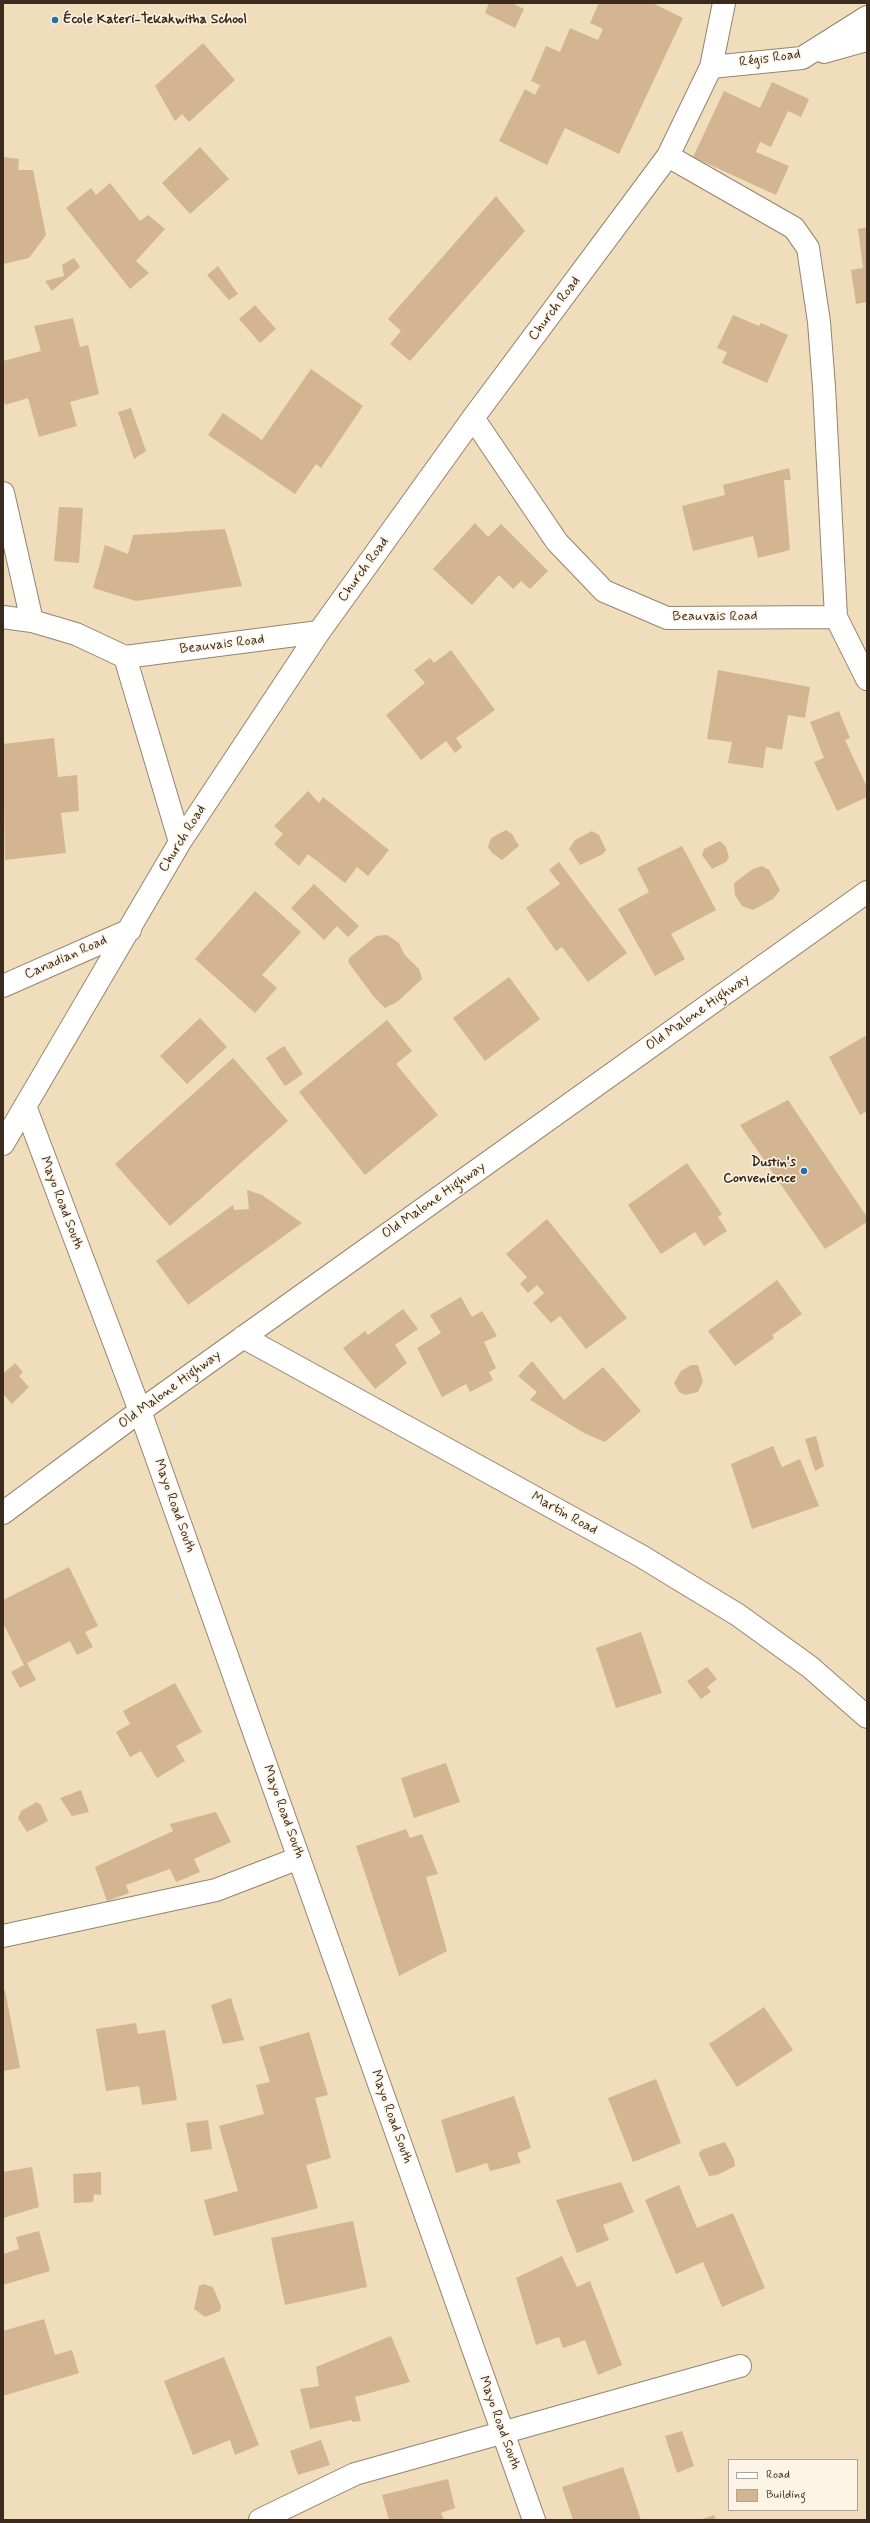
<!DOCTYPE html>
<meta charset="utf-8">
<style>
body{margin:0}
#map{position:relative;width:870px;height:2523px;overflow:hidden;background:#efddbb;font-family:Mynerve,sans-serif}
canvas{display:block}
.frame{position:absolute;inset:0;border:4px solid #3b2a1e;pointer-events:none}
.legend{position:absolute;left:728px;top:2459px;width:130px;height:52px;box-sizing:border-box;background:#fcf5e5;border:1px solid #afa495;margin:0;padding:5px 7px;list-style:none;font-size:12px;color:#3b2a1e}
.legend li{display:flex;align-items:center;gap:8px;height:20px}
.legend b{width:20px;border:1px solid #afa495}
</style>
<div id="map">
<canvas width="870" height="2523"></canvas>
<div class="frame"></div>
<ul class="legend">
<li><b style="height:5px;background:#fff"></b>Road</li>
<li><b style="height:11px;background:#d4b591"></b>Building</li>
</ul>
</div>
<script>
const c = document.querySelector('canvas').getContext('2d');
c.lineJoin = 'round';
function paint(path, color) { c.fillStyle = color; c.fill(path, 'evenodd'); }
const poly = rows => new Path2D(rows.map(r => 'M' + r).join(''));
function stroke(path, color, width, dash) { c.strokeStyle = color; c.lineWidth = width; c.lineCap = dash ? 'butt' : 'round'; c.setLineDash(dash || []); c.stroke(path); }
function drawText(font, color, halo, rows, align = 'center') {
  c.font = font + ' Mynerve,sans-serif'; c.lineWidth = 3; c.setLineDash([]); c.textBaseline = 'middle'; c.strokeStyle = halo; c.fillStyle = color; for (const [text, x, y, turn = 0] of rows) {
    c.save(); c.translate(x, y); c.rotate((+turn || 0) * Math.PI / 180); c.textAlign = isNaN(turn) ? turn : align; if (halo) c.strokeText(text, 0, 0); c.fillText(text, 0, 0); c.restore();
  }
}
paint(poly([
 [489,3,512,3,524,9,515,28,485,13],
 [599,3,652,3,683,18,619,154,565,128,547,165,499,141,525,89,535,95,540,85,531,81,546,46,560,52,570,28,598,40,603,29,590,23],
 [203,43,235,80,189,122,182,114,175,121,155,86],
 [772,82,809,99,801,117,788,111,771,147,760,142,756,152,789,166,776,195,693,157,724,91,760,108],
 [200,147,229,179,190,214,162,183],
 [3,157,19,159,18,170,33,170,46,235,29,258,3,264],
 [110,183,140,221,148,215,165,229,136,261,149,273,130,289,66,208,91,188,96,195],
 [496,196,525,231,410,361,390,344,401,331,388,319],
 [867,227,867,302,856,304,851,270,863,268,858,229],
 [74,258,80,267,52,291,45,281,64,276,62,265],
 [218,266,238,294,229,300,207,275],
 [255,305,276,329,260,343,239,319],
 [733,315,759,326,761,323,788,335,767,383,722,363,727,352,717,348],
 [73,318,80,347,88,345,99,394,70,402,77,426,39,437,28,398,5,405,3,396,3,361,41,351,34,326],
 [311,369,363,406,321,468,316,464,295,494,208,435,223,413,262,440],
 [131,408,146,451,134,459,118,412],
 [789,468,791,480,784,480,790,550,758,558,753,536,693,551,682,506,725,495,723,485],
 [59,507,83,508,79,563,54,561],
 [475,523,488,537,501,524,548,571,530,589,521,581,513,589,499,575,472,605,433,569],
 [225,529,242,586,136,601,93,588,105,545,128,554,133,535],
 [451,650,495,710,456,738,462,747,455,753,446,741,421,760,386,715,425,683,414,670,430,658,434,663],
 [718,670,810,687,805,718,788,715,782,750,766,747,763,768,728,763,732,742,707,739],
 [839,711,850,738,845,740,867,787,867,797,837,811,814,762,824,758,810,722],
 [54,738,58,777,77,775,79,811,61,813,66,853,5,860,3,744],
 [308,791,319,803,323,797,389,850,368,876,357,867,345,883,308,854,299,866,274,844,283,834,274,826],
 [506,830,512,834,519,846,502,860,492,853,488,847,491,838],
 [592,831,599,835,606,850,603,854,580,865,569,849,575,840],
 [720,841,726,847,729,857,726,862,712,869,702,855,704,849],
 [682,846,716,910,671,934,685,959,655,976,618,909,649,892,637,868],
 [559,862,627,953,588,982,562,947,556,951,526,908,560,884,549,870],
 [762,866,769,870,780,890,773,899,753,910,742,906,735,895,734,883,753,869],
 [314,884,359,926,348,937,337,926,324,940,291,908],
 [255,891,301,932,262,975,277,988,255,1013,195,959],
 [387,935,399,943,404,954,419,969,422,979,397,1002,385,1008,374,997,348,962,349,958,376,936],
 [509,977,540,1019,485,1061,453,1018],
 [200,1018,227,1047,187,1084,160,1056],
 [387,1020,412,1051,396,1064,438,1115,365,1175,299,1092],
 [867,1035,867,1111,860,1115,829,1057],
 [284,1046,303,1074,285,1086,266,1058],
 [233,1058,288,1121,170,1226,115,1164],
 [788,1100,867,1217,867,1222,825,1249,740,1125],
 [687,1163,722,1214,718,1217,727,1231,704,1246,695,1232,661,1254,628,1205],
 [247,1190,262,1195,302,1223,188,1305,156,1261,233,1205,234,1210,249,1209],
 [547,1219,627,1318,586,1349,560,1316,551,1323,533,1303,544,1293,537,1285,528,1293,520,1284,527,1277,506,1254],
 [777,1280,802,1314,772,1335,774,1338,735,1366,708,1331],
 [461,1297,472,1317,482,1311,497,1336,484,1342,496,1368,489,1372,493,1380,470,1392,466,1384,442,1397,417,1348,441,1333,430,1315],
 [403,1309,418,1329,395,1345,407,1363,375,1389,343,1348,365,1331,368,1335],
 [532,1361,564,1400,603,1367,641,1411,605,1442,584,1433,530,1400,537,1392,518,1376],
 [15,1363,23,1372,19,1376,29,1387,12,1404,3,1394,3,1374],
 [691,1365,698,1365,703,1381,698,1392,685,1395,679,1392,674,1383,681,1371],
 [816,1436,824,1466,815,1471,805,1439],
 [773,1446,782,1467,800,1459,819,1506,752,1529,731,1464],
 [69,1567,98,1626,85,1632,93,1647,77,1655,70,1641,27,1663,36,1680,20,1688,11,1672,24,1665,3,1623,3,1600],
 [641,1632,662,1693,616,1708,596,1648],
 [707,1667,717,1679,707,1687,711,1692,701,1699,687,1681],
 [175,1683,202,1732,176,1746,185,1761,157,1778,141,1751,130,1757,116,1732,130,1724,123,1711],
 [446,1763,460,1802,414,1818,401,1778],
 [81,1790,89,1812,72,1816,60,1798],
 [37,1802,41,1805,48,1821,27,1832,18,1818,21,1811],
 [216,1812,231,1842,194,1859,200,1872,176,1882,170,1869,126,1885,129,1893,107,1901,95,1867,173,1831,170,1824],
 [406,1829,410,1838,422,1834,438,1874,426,1877,447,1951,399,1976,356,1846],
 [3,1990,5,1990,20,2068,3,2071],
 [231,1998,244,2040,223,2044,211,2005],
 [764,2007,793,2050,737,2087,709,2044],
 [136,2023,138,2034,165,2030,177,2100,142,2105,139,2086,106,2091,96,2029],
 [309,2032,328,2095,315,2098,331,2158,306,2165,318,2208,214,2236,204,2200,238,2191,219,2126,264,2114,256,2085,270,2082,259,2047],
 [656,2079,681,2143,633,2162,608,2098],
 [514,2096,531,2148,517,2153,521,2163,490,2171,487,2163,456,2173,441,2120],
 [208,2120,212,2149,191,2152,186,2123],
 [725,2142,734,2159,735,2166,717,2175,709,2176,699,2154,701,2150],
 [32,2167,39,2207,3,2218,3,2172],
 [101,2172,101,2195,94,2194,93,2202,74,2203,73,2174],
 [621,2182,634,2212,603,2225,609,2240,577,2253,556,2200],
 [679,2185,697,2228,733,2213,765,2288,722,2307,703,2262,676,2274,645,2200],
 [353,2221,367,2287,285,2305,271,2238],
 [39,2231,50,2271,3,2285,3,2254,19,2249,16,2237],
 [562,2256,577,2287,590,2281,622,2365,598,2375,585,2340,563,2348,559,2337,536,2345,516,2278],
 [203,2284,213,2287,221,2306,220,2311,205,2317,194,2309,199,2286],
 [44,2319,55,2355,72,2350,79,2373,3,2396,3,2331],
 [391,2336,410,2382,355,2397,361,2421,352,2422,352,2420,310,2429,300,2389,319,2386,316,2367],
 [224,2357,259,2445,235,2455,230,2440,193,2455,164,2381],
 [682,2431,694,2466,677,2473,665,2436],
 [321,2440,330,2465,298,2475,290,2451],
 [623,2467,641,2520,573,2520,562,2487],
 [448,2479,455,2508,441,2513,444,2520,389,2520,382,2495],
 [714,2515,716,2520,700,2520]
]), '#d4b591');
const minor = poly([
 [824,52,867,40],
 [711,67,802,58,867,17],
 [668,156,794,228,808,248,819,322,824,387,836,617,867,679],
 [473,418,557,542,604,591,667,618,836,617],
 [3,493,32,621],
 [3,617,32,621,76,634,125,657,180,842],
 [125,657,319,632],
 [3,986,130,930],
 [25,1106,140,1411,534,2520],
 [3,1144,180,842,319,632,473,418,668,156,711,67,724,3],
 [243,1337,641,1556,738,1615,810,1667,867,1717],
 [3,1513,140,1411,867,892],
 [3,1936,216,1890,299,1858],
 [260,2520,355,2474,740,2366]
]);
stroke(minor, '#95846c', 24);
stroke(minor, '#fff', 22);
for (const [x, y, r, color] of [
 [55,20,4,"#1f6fb2"],
 [804,1171,4,"#1f6fb2"]
]) { const dot = new Path2D(); dot.arc(x, y, r, 0, 2 * Math.PI); c.fillStyle = color; c.fill(dot); stroke(dot, '#fcf5e5', 1.5); }
drawText('bold 14px', '#3b2a1e', '#fcf5e5', [
 ["École Kateri-Tekakwitha School",63,20],
 ["Dustin's",796,1163,"right"],
 ["Convenience",796,1179,"right"]
], 'left');
drawText('14px', '#3b2a1e', '#fcf5e5', [
 ["Régis Road",770,59,-8],
 ["Church Road",555,309,-53],
 ["Church Road",364,570,-54],
 ["Beauvais Road",715,617],
 ["Beauvais Road",222,645,-7],
 ["Church Road",183,839,-58],
 ["Canadian Road",66,958,-24],
 ["Old Malone Highway",698,1013,-35],
 ["Old Malone Highway",434,1201,-35],
 ["Mayo Road South",61,1203,69],
 ["Old Malone Highway",170,1390,-36],
 ["Mayo Road South",174,1506,70],
 ["Martin Road",564,1514,29],
 ["Mayo Road South",283,1812,70],
 ["Mayo Road South",391,2117,70],
 ["Mayo Road South",499,2423,70]
]);
</script>
